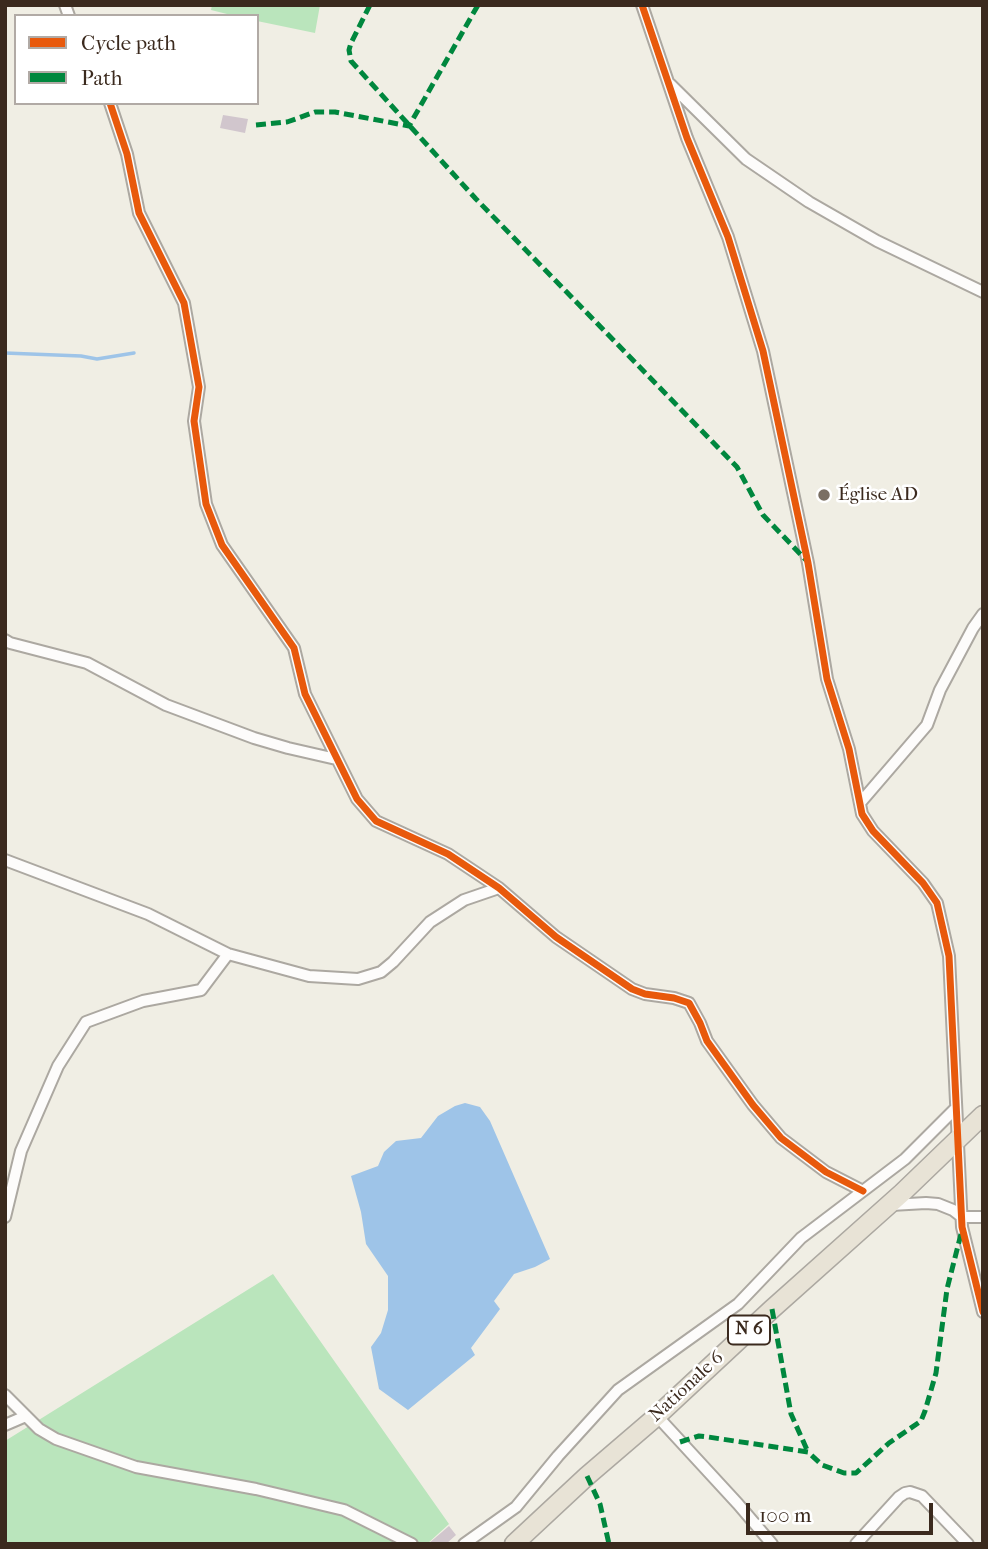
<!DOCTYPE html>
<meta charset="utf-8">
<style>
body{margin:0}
#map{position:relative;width:988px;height:1549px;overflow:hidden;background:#f0eee4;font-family:"IM FELL French Canon",serif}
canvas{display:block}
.frame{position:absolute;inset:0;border:7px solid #3b2a1e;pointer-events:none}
.legend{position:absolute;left:14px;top:14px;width:245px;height:91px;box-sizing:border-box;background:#fff;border:2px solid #b1aaa5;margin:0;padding:9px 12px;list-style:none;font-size:21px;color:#3b2a1e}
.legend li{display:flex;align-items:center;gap:14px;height:35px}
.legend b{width:35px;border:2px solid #b1aaa5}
.scale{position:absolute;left:746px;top:1503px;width:187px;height:32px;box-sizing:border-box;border:4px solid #3b2a1e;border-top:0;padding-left:9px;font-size:21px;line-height:24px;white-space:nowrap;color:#3b2a1e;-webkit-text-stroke:5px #fff;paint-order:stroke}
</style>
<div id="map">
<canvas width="988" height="1549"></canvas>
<div class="frame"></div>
<ul class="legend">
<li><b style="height:9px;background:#e8590c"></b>Cycle path</li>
<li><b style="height:9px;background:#00873e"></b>Path</li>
</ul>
<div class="scale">100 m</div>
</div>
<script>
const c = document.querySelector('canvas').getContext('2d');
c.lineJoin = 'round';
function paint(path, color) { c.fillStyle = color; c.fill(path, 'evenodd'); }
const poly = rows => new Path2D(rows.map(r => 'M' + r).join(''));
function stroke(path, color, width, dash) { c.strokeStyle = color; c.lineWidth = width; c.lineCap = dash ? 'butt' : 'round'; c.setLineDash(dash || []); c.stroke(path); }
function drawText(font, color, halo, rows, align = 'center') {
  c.font = font + ' "IM FELL French Canon",serif'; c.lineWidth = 5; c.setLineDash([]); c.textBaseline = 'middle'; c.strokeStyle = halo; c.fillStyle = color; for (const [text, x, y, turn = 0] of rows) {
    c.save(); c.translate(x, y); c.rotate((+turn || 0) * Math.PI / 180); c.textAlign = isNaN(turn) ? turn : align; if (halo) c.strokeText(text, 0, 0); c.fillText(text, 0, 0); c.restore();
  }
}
paint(poly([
 [212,5,320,5,315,33,257,21,257,16,235,16,211,10],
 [273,1274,449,1524,427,1544,5,1544,5,1441]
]), '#bae5bc');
paint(poly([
 [465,1103,480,1107,490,1121,550,1259,535,1267,514,1274,494,1301,500,1309,471,1348,475,1355,408,1410,379,1389,371,1347,381,1333,388,1310,388,1276,366,1244,361,1212,351,1176,378,1166,384,1152,396,1141,421,1138,438,1116,455,1106]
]), '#9ec4e8');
stroke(poly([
 [5,353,81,356,97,359,134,353]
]), '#9ec4e8', 3.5);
paint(poly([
 [223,115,248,119,245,133,220,128],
 [449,1526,456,1535,446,1544,428,1544]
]), '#d1c6cd');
const street = poly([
 [65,5,69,16],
 [642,5,687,138,728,237,763,351,808,563,827,679,849,749,862,814,873,831,923,883,937,903,949,956,962,1227,983,1312],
 [670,84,746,159,809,202,877,241,983,292],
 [110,103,127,154,139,213,184,303,199,387,194,421,206,504,222,545,294,648,305,694,357,799,376,821,448,854,499,888,556,937,632,989,645,994,674,998,689,1003,700,1023,707,1041,753,1105,781,1138,826,1172,863,1191],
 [5,640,10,643,87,663,166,705,254,738,288,748,336,759],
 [860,803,927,725,940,690,973,628,983,614],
 [5,860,148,914,228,954,309,976,358,979,381,972,393,962,430,922,464,900,499,888],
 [891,1205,926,1203,938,1204,953,1210,962,1217,983,1217],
 [5,1217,21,1151,58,1066,86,1022,143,1001,201,990,228,954],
 [5,1395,39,1429,56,1439,136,1467,256,1489,344,1510,412,1544],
 [657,1416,738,1504,772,1544],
 [5,1425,26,1416],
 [464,1544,516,1507,558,1456,618,1390,738,1304,801,1238,905,1159,955,1109],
 [856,1544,899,1497,905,1493,910,1492,922,1496,968,1544]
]);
const primary = poly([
 [514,1544,587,1476,657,1416,772,1309,902,1193,983,1115]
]);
stroke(street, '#aca8a1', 14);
stroke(primary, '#aca8a1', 21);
stroke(street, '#fdfcfb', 10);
stroke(primary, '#e8e3d6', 18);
stroke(poly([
 [370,5,351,43,349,50,351,61,476,199,737,467,763,515,806,560],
 [256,125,287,122,315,112,335,112,409,126,478,5],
 [772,1309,791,1414,808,1452],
 [680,1442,699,1436,708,1437,808,1452,822,1465,844,1473,856,1473,889,1443,921,1421,925,1411,936,1373,947,1289,961,1234],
 [587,1476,600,1504,609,1544]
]), '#00873e', 5, [10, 5]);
stroke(poly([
 [642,5,687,138,728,237,763,351,808,563,827,679,849,749,862,814,873,831,923,883,937,903,949,956,962,1227,983,1312],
 [110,103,127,154,139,213,184,303,199,387,194,421,206,504,222,545,294,648,305,694,357,799,376,821,448,854,499,888,556,937,632,989,645,994,674,998,689,1003,700,1023,707,1041,753,1105,781,1138,826,1172,863,1191]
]), '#e8590c', 7);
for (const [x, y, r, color] of [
 [824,495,7,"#7a6f63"]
]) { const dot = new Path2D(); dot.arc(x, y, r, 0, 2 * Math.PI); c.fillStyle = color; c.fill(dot); stroke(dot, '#fff', 2.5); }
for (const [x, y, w] of [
 [749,1330,42]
]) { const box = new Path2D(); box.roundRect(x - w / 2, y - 14.5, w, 29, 5); c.fillStyle = '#fff'; c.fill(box); stroke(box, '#3b2a1e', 2); }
drawText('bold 18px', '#3b2a1e', null, [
 ["N 6",749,1330]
]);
drawText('19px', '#3b2a1e', '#fff', [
 ["Église AD",838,495]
], 'left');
drawText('19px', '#3b2a1e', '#fff', [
 ["Nationale 6",687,1387,-43]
]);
</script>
